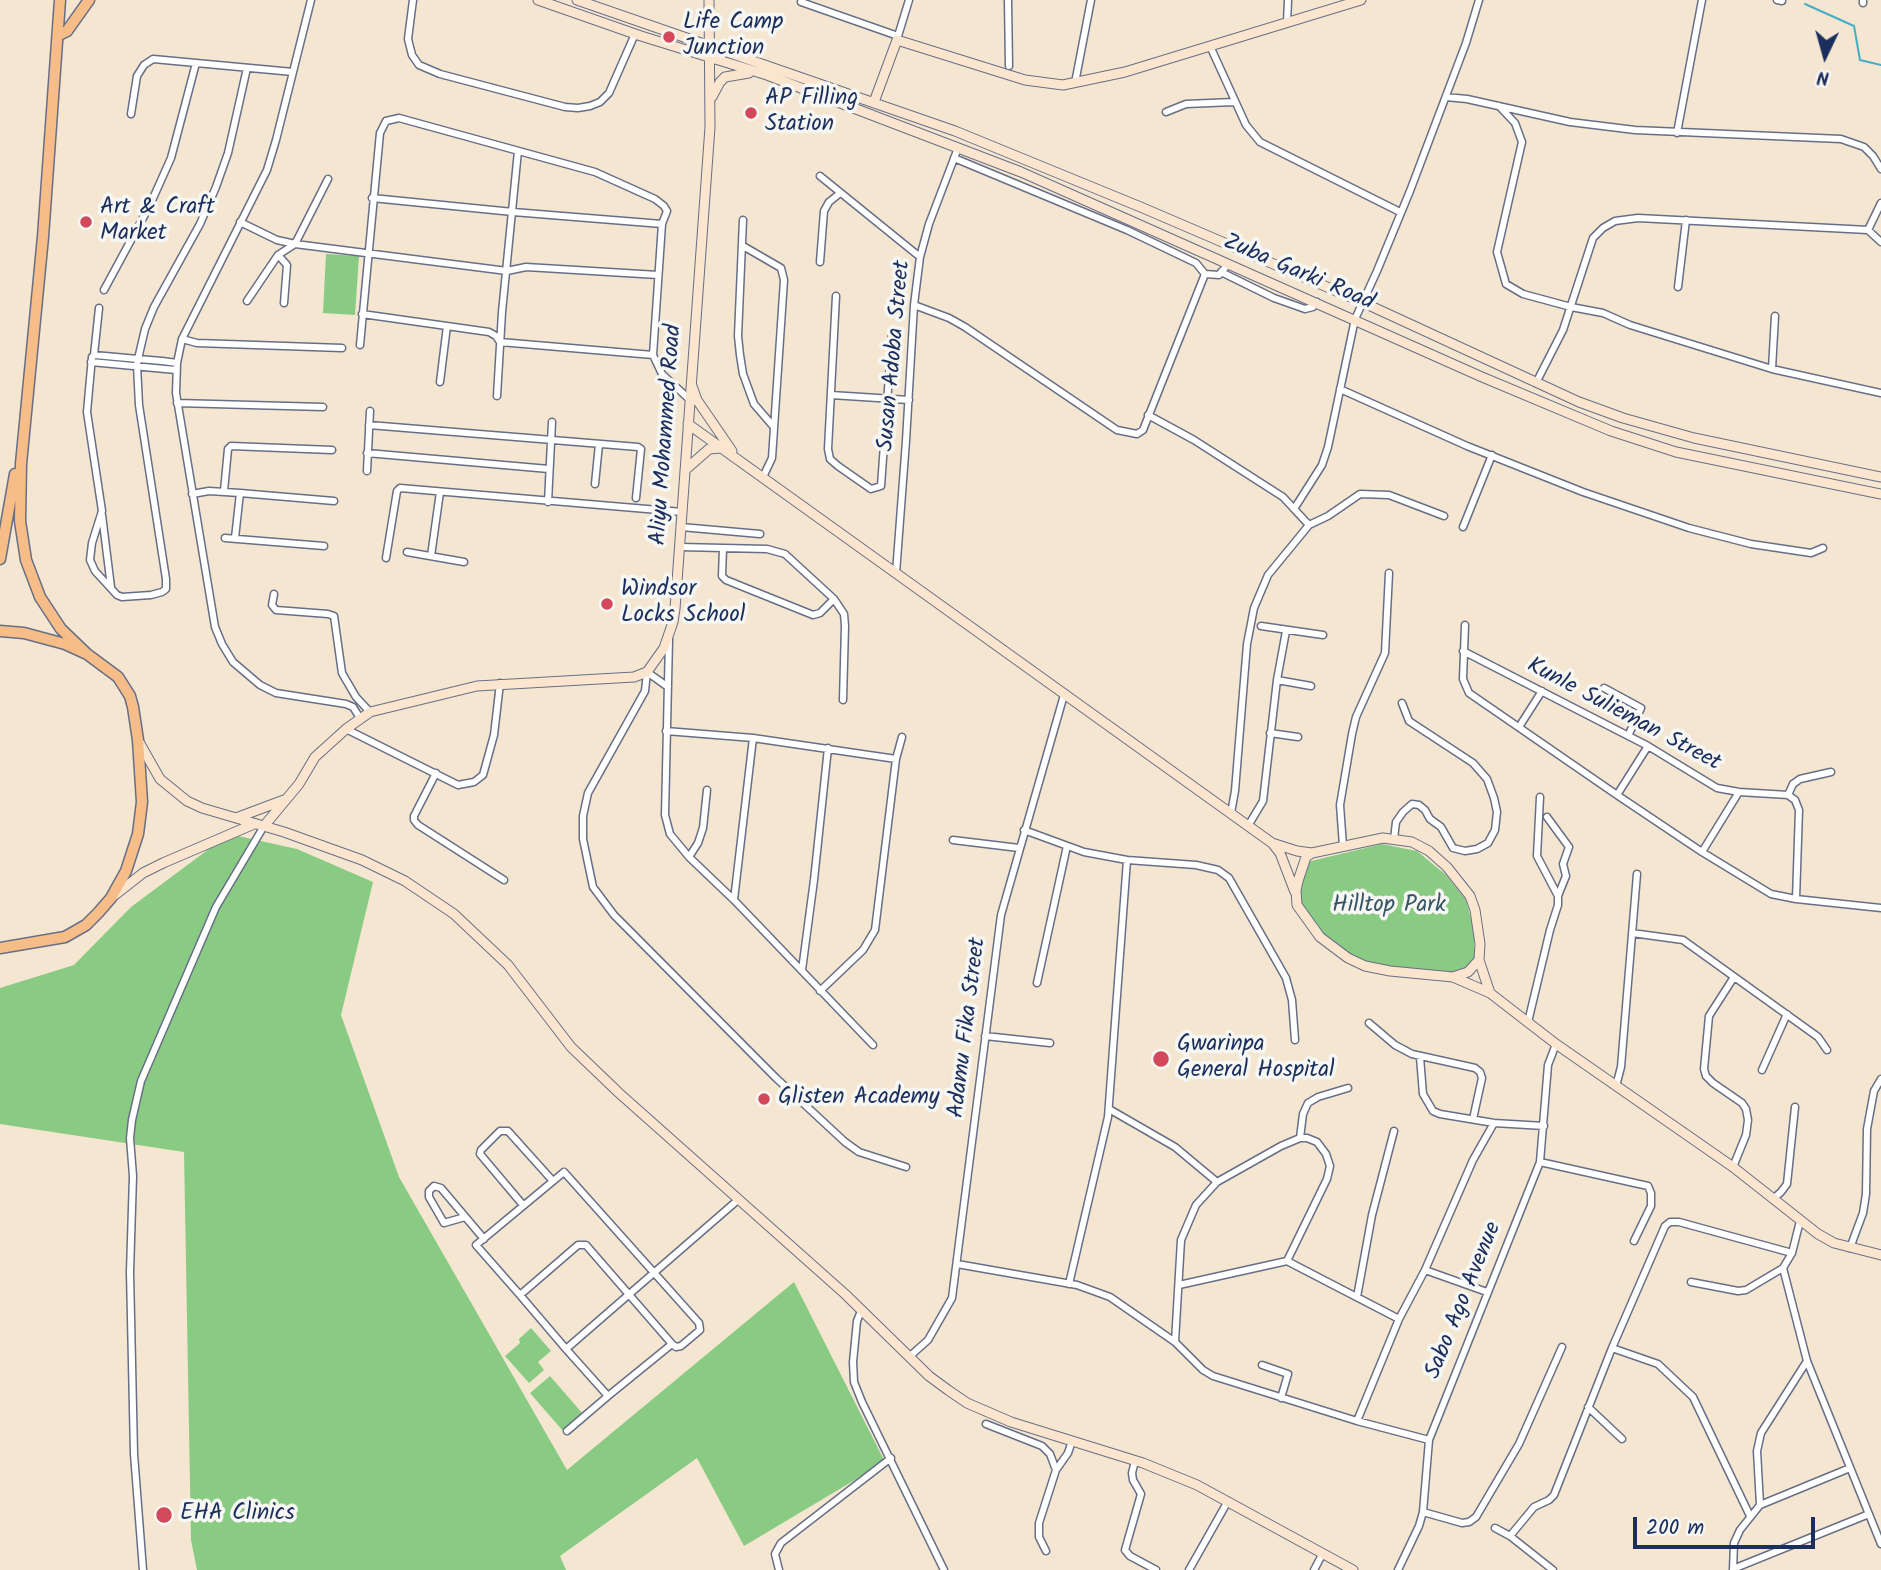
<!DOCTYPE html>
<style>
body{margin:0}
#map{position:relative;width:1881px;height:1570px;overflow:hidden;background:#f4e6d1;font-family:Kalam,sans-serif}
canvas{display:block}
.north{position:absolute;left:1790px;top:21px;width:70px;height:70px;-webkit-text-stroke:5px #f6f6f2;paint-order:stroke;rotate:185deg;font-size:19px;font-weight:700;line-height:28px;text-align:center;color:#1b2f5e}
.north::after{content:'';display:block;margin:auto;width:24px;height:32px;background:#1b2f5e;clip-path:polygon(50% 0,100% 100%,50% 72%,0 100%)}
.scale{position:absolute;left:1633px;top:1517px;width:182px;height:32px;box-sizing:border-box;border:4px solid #1b2f5e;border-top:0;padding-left:9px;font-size:21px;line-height:24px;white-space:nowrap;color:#1b2f5e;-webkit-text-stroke:5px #f6f6f2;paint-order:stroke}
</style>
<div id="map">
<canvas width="1881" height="1570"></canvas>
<div class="north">N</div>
<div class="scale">200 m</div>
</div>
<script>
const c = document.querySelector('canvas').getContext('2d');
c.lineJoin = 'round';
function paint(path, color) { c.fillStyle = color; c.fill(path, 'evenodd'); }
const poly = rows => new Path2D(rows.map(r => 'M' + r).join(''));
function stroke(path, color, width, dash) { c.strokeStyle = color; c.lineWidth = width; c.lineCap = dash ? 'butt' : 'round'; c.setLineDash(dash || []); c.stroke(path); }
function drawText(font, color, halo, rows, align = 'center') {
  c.font = font + ' Kalam,sans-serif'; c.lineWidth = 7; c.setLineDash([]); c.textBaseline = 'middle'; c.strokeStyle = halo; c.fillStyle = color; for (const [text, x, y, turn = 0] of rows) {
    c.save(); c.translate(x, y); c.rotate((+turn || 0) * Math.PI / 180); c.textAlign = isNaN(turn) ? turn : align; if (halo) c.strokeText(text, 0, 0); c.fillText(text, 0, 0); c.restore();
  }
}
paint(poly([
 [326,254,359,256,355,315,323,313],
 [229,834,297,849,373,882,341,1015,399,1177,567,1470,794,1282,885,1462,744,1546,697,1458,560,1556,566,1570,197,1570,191,1540,184,1152,0,1124,0,988,74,965,131,907],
 [1382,844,1417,851,1446,875,1466,900,1474,930,1474,963,1468,970,1454,975,1387,969,1357,960,1322,936,1300,905,1299,888,1307,862],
 [531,1328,551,1351,538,1362,544,1370,529,1383,505,1356,520,1343,519,1339],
 [550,1376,583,1414,563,1431,530,1393]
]), '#89cb83');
stroke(poly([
 [1805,4,1854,26,1860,60,1881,65]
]), '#45adc4', 2);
const street = poly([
 [311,0,276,140,267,170,182,339,177,363,176,393,215,627,222,644,233,662,260,685,276,693,346,704,353,707,360,718],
 [413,0,408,39,412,55,419,65,440,74,565,107,578,108,590,106,600,102,609,93,635,34],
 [802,0,801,2,898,36,897,40],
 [1008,0,1009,66],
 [1777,0,1782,1],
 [1863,3,1863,0],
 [1287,23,1288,0],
 [898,36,909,0],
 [1210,46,1246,125,1260,142,1400,212],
 [1075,83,1091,0],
 [1446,97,1467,99,1570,122,1635,130,1841,139,1864,147,1873,156,1881,169],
 [1499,106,1515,123,1522,142,1497,252,1506,284,1523,294,1571,307,1603,313,1630,325,1772,369],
 [1166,112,1186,104,1234,102],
 [131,114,137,76,144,65,153,59,293,72],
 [1677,133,1702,0],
 [954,158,1127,230,1196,263,1205,274],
 [820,176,920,257],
 [372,198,513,212,662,224],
 [743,220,738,336,740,355,743,374,754,404,773,426],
 [240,222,277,240,295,244,328,179],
 [1868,230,1881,203],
 [743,246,781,268,784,280,772,458,763,477],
 [278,255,287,265,284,303],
 [820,262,824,211,829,202,839,194],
 [1221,272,1274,298,1305,309,1313,307,1317,302],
 [1678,287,1686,220],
 [104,290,150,205,171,158,196,63],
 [836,296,828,449,830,459,838,466,871,489,881,486,892,334],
 [247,301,278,255,295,244,507,271,526,267,658,275],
 [914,305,949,318,965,327,1117,430,1137,434,1143,430,1205,274,1219,275,1228,264],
 [362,314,489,332,496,336,500,342,653,355],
 [1775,316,1772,369,1881,393],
 [182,339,197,343,342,348],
 [360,345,380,133,386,121,399,118,595,172,655,199,664,206,667,211,662,224,653,355,662,374,689,399],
 [94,355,99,308],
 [91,362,176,370],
 [177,363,162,361,138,359,94,355,92,357,87,412,102,511,92,543,90,560,95,571,117,595,122,597,151,595,162,592,166,589,166,579,139,405,137,365,138,359,145,329,154,307,200,224,216,187,228,153,247,68],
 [440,382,447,326],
 [1536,383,1563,330,1593,238,1603,228,1615,221,1638,218,1868,230,1881,242],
 [1340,389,1467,446,1583,492,1689,528,1751,544,1811,553,1823,548],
 [831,395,909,400],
 [497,396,502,312,518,151],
 [177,403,323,407],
 [1148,415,1194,440,1283,497,1309,525,1328,516,1360,494,1389,495,1444,516],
 [369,425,638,447,641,449,636,498],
 [367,453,549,469],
 [367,471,370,411],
 [595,484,599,444],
 [224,491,228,449,231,446,332,450],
 [192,494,209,491,240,493],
 [548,502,552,422],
 [1294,509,1322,465,1328,447,1355,319,1377,271,1410,191,1466,43,1479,0],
 [102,515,111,587],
 [681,527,760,534],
 [1463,527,1492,455],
 [225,538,324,546],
 [235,538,240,493,334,501],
 [680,547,767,549,785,554,834,599,844,614,845,626,843,700],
 [723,548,722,576,726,580,813,615,820,613,834,599],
 [407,552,464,562],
 [431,556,440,492],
 [386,558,397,491,400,488,682,512],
 [896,573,906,441,914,305,920,257,929,224,958,148],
 [274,594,272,605,276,610,328,614,334,616,342,673,356,697,370,712],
 [1465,625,1463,679,1469,693,1617,795,1702,852,1771,894,1796,899,1881,908],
 [1261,626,1323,635],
 [669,639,665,815,670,834,689,857,734,900,873,1045],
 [1463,651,1648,746,1717,788,1739,792,1788,795,1795,800,1799,810,1796,899],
 [647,672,645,691,588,793,583,816,583,839,593,887,614,915,776,1078,845,1142,859,1152,906,1167],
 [647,672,668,687],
 [1277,680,1311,686],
 [1604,688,1641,708,1628,736],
 [1519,727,1542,691],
 [346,729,458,785,474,782,483,775,494,735,500,683],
 [666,731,753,738,896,759,902,737],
 [1270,733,1298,737],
 [436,773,414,816,414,820,418,825,504,880],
 [1617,795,1648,746],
 [1788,795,1793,784,1800,779,1831,772],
 [1231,813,1235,791,1247,644,1254,608,1268,575,1309,525],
 [1547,817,1569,847,1563,864,1566,876,1558,896],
 [1248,826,1263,801,1277,680,1286,631],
 [1024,830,1084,852,1127,860,1196,865,1218,870,1229,878,1286,978,1292,1000,1295,1040],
 [1394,839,1396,822,1403,812,1412,804,1419,805,1425,810,1430,819,1441,827,1453,848,1465,851,1477,849,1488,843,1495,830,1497,812,1494,798,1487,779,1473,763,1409,721,1402,703],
 [953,840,1019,848],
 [1343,846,1340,805,1352,734,1356,717,1385,653,1389,573],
 [1702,852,1739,792],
 [689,857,698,843,703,828,707,790],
 [734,900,753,738],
 [1632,933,1683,940,1818,1037,1827,1050],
 [802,970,814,880,828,748],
 [1037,983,1067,846],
 [820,991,863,950,875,930,896,759],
 [1528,1022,1550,930,1558,905,1558,896,1537,856,1540,797],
 [1369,1023,1395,1045,1412,1054,1475,1068,1480,1072,1482,1078,1473,1119],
 [985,1036,1050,1043],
 [1420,1057,1423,1094,1433,1111,1440,1114,1494,1123,1544,1126],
 [1762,1070,1787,1014],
 [1616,1086,1621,1067,1637,874],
 [1109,1109,1175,1147,1217,1182],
 [1300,1138,1303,1114,1308,1103,1318,1097,1348,1088],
 [1540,1162,1648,1186,1651,1193,1651,1206,1634,1241],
 [1733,1167,1746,1135,1748,1120,1746,1109,1742,1103,1713,1083,1706,1076,1704,1069,1709,1016,1734,977],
 [564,1172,699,1323,700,1330,681,1346,676,1347,672,1344,586,1245,578,1245,520,1295,476,1245,564,1172],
 [1773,1199,1781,1192,1787,1184,1795,1107],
 [523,1205,480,1154,481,1150,500,1131,508,1131,552,1180],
 [465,1217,444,1223,429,1197,429,1191,434,1186,441,1188,484,1239],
 [1800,1221,1792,1253,1783,1268,1807,1361,1881,1544],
 [1850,1248,1863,1213,1866,1194,1867,1129,1874,1091,1881,1079],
 [957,1264,1077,1285,1110,1297,1175,1342,1203,1370,1213,1376,1357,1421,1429,1440],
 [1425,1270,1487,1292],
 [1691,1282,1738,1291,1746,1290,1783,1268],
 [1069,1284,1108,1117,1127,860],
 [1179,1285,1287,1261,1399,1319],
 [520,1295,566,1349],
 [1357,1297,1372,1215,1394,1131],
 [861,1311,857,1321,853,1362,854,1382,862,1402,944,1570],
 [1175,1342,1181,1240,1196,1205,1217,1182,1281,1146,1300,1138,1307,1138,1317,1142,1326,1154,1330,1166,1327,1179,1287,1261],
 [672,1344,608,1396,566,1349,739,1199],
 [1612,1348,1658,1364,1693,1397,1750,1516],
 [909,1357,928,1340,952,1298,1001,915,1064,695],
 [1262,1365,1288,1374,1281,1398],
 [1588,1407,1622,1439],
 [1357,1421,1399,1319,1425,1270,1473,1160,1494,1123],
 [986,1424,1042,1446,1050,1454,1056,1470],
 [567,1431,608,1396],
 [1135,1461,1132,1473,1133,1480,1141,1494,1125,1550,1130,1556,1156,1570],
 [1760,1505,1757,1451,1761,1433,1807,1361],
 [1423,1512,1462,1523,1469,1522,1476,1517,1519,1444,1562,1347],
 [1495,1528,1510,1536,1553,1570],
 [1510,1536,1534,1507,1549,1500,1554,1495,1612,1348,1665,1226,1670,1222,1679,1222,1792,1253],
 [1046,1551,1039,1537,1039,1523,1056,1470,1068,1453,1072,1441],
 [1733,1569,1869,1514],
 [143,1570,134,1454,130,1272,133,1176,130,1138,132,1120,141,1081,216,907,264,826],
 [779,1570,775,1554,781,1543,891,1458],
 [1189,1570,1228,1501],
 [1314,1570,1323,1553],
 [1398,1570,1419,1526,1423,1512,1429,1440,1540,1162,1548,1065,1556,1044],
 [1733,1570,1734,1543,1740,1530,1760,1505,1850,1468]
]);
const secondary = poly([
 [538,0,641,36,767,75,1021,172,1482,377,1611,431,1676,452,1881,494],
 [577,0,955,131,1143,208,1362,302,1579,402,1623,418,1694,438,1881,477],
 [712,97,720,82,725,77,749,73],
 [874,102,897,40,1025,80,1063,85,1125,72,1361,0],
 [692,386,697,400,732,451],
 [688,424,1272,843,1297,851,1312,853,1383,838,1412,842,1429,851,1447,867,1470,896,1475,910,1480,944,1479,960,1468,972,1453,977,1390,971,1365,966,1348,958,1320,937,1297,905,1296,890,1298,881,1306,857,1312,853],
 [685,470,709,449,721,448],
 [139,742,160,779,187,801,202,808,284,832,362,860,405,881,454,914,508,965,571,1047,619,1093,845,1294,929,1376,948,1390,967,1403,1011,1422,1143,1463,1197,1485,1353,1570],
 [236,818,284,800],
 [264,826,299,784,315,757,346,729,370,712,477,686,634,677,647,672,664,648,673,622,675,609,710,127,709,0],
 [1273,844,1280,853,1295,892],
 [115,895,143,873,163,863,254,824],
 [1479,960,1490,993],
 [1453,977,1490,993,1556,1044,1733,1167,1818,1234,1834,1243,1881,1255]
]);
const primary = poly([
 [60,0,43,237,21,464,20,521,26,560,40,597,61,629,87,654],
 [59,35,67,31,89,0],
 [0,559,15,474],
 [0,631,24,633,65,644,87,654,118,677,130,696,133,707,138,740,142,802,138,834,126,871,111,898,98,913,86,925,65,937,0,948]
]);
stroke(street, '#676f86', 9);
stroke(secondary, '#676f86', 11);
stroke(primary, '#676f86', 13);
stroke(street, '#fff', 6);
stroke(secondary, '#fce5cf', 9);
stroke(primary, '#f7bd88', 10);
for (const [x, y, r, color] of [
 [669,37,7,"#d1495b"],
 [751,113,7,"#d1495b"],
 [86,222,7,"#d1495b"],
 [607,604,7,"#d1495b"],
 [1161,1059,9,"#d1495b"],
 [764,1099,7,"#d1495b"],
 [164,1515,9,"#d1495b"]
]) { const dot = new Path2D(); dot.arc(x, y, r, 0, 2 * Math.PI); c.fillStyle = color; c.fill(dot); stroke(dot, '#f6f6f2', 2.5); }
drawText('23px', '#1b2f5e', '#f6f6f2', [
 ["Life Camp",683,24],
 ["Junction",683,50],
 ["AP Filling",765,100],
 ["Station",765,126],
 ["Art & Craft",100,209],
 ["Market",100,235],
 ["Windsor",621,591],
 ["Locks School",621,617],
 ["Gwarinpa",1177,1046],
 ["General Hospital",1177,1072],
 ["Glisten Academy",778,1099],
 ["EHA Clinics",180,1515]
], 'left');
drawText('23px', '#1b2f5e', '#f6f6f2', [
 ["Zuba Garki Road",1298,274,23],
 ["Susan Adoba Street",896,356,-85],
 ["Aliyu Mohammed Road",668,435,-86],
 ["Kunle Sulieman Street",1623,716,28],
 ["Adamu Fika Street",969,1028,-83],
 ["Sabo Ago Avenue",1465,1301,-68]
]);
drawText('23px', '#365667', '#f6f6f2', [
 ["Hilltop Park",1389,907]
]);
</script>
